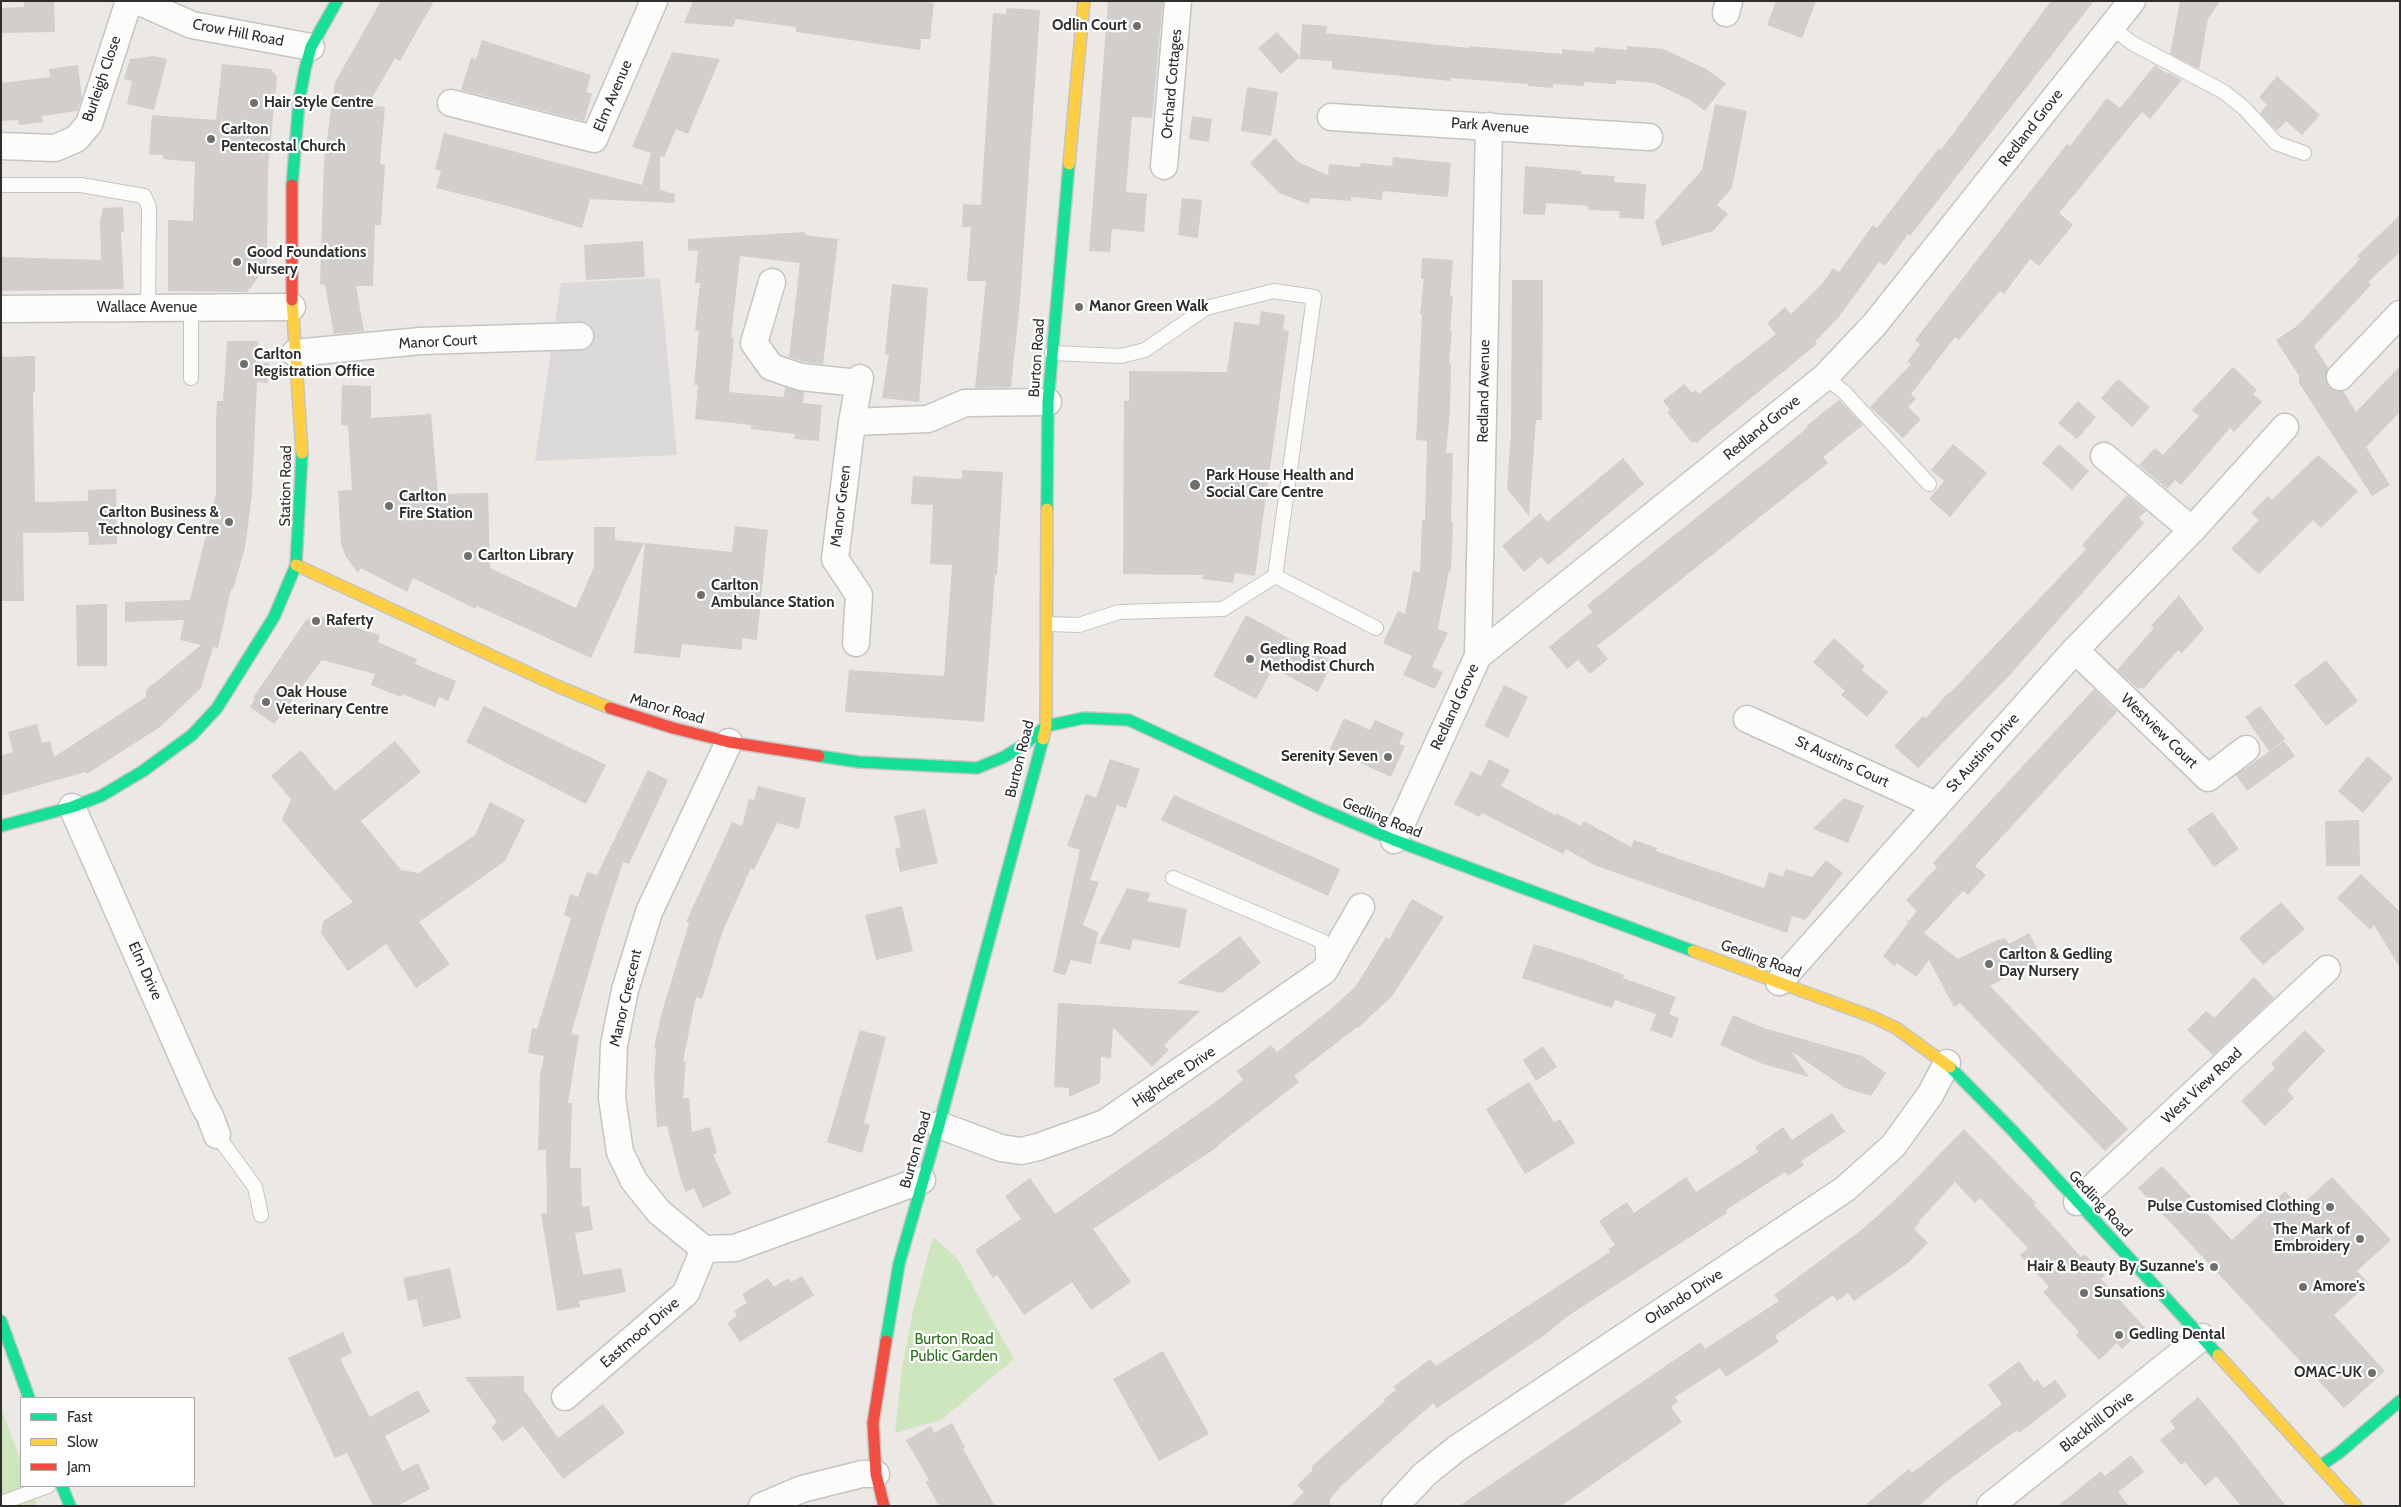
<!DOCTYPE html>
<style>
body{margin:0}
#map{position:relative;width:2401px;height:1507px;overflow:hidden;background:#ece8e4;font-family:Cabin,sans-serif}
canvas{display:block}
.frame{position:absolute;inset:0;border:2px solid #2e2e2e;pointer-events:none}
.legend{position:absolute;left:20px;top:1397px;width:175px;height:90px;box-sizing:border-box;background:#fff;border:1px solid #ababab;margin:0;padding:6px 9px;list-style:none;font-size:15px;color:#2e2e2e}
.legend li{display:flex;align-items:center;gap:10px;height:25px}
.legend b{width:25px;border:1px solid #ababab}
</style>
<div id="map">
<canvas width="2401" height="1507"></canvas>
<div class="frame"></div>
<ul class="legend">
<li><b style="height:6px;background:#16e098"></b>Fast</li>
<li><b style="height:6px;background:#ffcf43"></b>Slow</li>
<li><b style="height:6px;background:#f24e42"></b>Jam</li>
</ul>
</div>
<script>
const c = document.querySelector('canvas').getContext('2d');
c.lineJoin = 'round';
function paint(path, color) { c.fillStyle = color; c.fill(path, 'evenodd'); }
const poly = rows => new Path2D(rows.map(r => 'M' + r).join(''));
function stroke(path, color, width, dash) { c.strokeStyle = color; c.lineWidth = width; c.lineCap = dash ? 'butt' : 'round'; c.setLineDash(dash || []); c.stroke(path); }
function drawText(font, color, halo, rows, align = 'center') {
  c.font = font + ' Cabin,sans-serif'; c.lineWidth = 4.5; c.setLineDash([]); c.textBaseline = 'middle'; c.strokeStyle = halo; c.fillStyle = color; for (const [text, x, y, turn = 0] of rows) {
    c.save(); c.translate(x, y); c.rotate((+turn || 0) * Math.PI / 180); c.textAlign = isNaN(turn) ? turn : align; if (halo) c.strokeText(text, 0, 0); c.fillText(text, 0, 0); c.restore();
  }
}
paint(poly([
 [660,278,677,455,535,461,561,283]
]), '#dcd9db');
paint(poly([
 [933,1237,957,1258,1014,1359,941,1420,895,1433,902,1367,914,1307],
 [1,1408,21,1462,21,1486,30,1486,37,1506,1,1506]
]), '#cee6be');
paint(poly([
 [24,1,54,1,55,32,1,33,1,8,24,7],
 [381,1,434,1,400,61,395,58,368,105,385,107,380,164,385,165,381,225,375,225,373,286,356,286,364,331,334,334,325,285,320,284,324,161,335,82],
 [693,1,921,1,934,3,930,39,921,39,920,50,796,32,796,27,736,19,733,27,684,23],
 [1108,1,1163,1,1152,118,1132,117,1126,192,1147,194,1144,232,1112,229,1110,252,1089,251],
 [1776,1,1816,1,1802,38,1767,25],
 [2051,1,2094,1,1910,236,1908,234,1885,266,1879,262,1838,318,1815,342,1817,344,1696,443,1694,441,1692,443,1667,412,1670,410,1663,401,1684,384,1692,393,1695,390,1699,394,1776,334,1767,323,1785,307,1791,314,1823,283,1833,268,1839,272,1873,225,1877,228,1939,148,1941,150],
 [2180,1,2220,1,2208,19,2199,69,2170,54],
 [1007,8,1040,10,1020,301,1011,387,975,388,986,281,967,281,971,227,962,227,963,204,981,205,993,13,1006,14],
 [1302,24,1327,26,1326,33,1469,48,1469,46,1562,54,1562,49,1594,52,1595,47,1627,50,1627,46,1663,49,1706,69,1726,83,1705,111,1690,100,1654,83,1616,80,1616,84,1584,82,1584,86,1553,84,1553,88,1528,86,1528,84,1451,78,1451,81,1332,69,1332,61,1300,59],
 [1277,32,1300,57,1281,74,1258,48],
 [482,40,591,75,586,92,592,94,584,121,461,90,471,58,476,59],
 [672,52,720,59,688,134,676,129,664,157,660,156,660,190,675,194,674,203,590,199,582,228,508,206,436,188,441,171,435,169,444,133,642,185,651,153,632,147],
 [153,56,167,59,154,110,127,104,132,81,124,79,130,59],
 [222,64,271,69,277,77,268,169,267,266,247,292,168,291,168,220,193,221,195,162,163,159,163,155,149,154,152,115,216,120],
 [78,65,82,98,77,111,42,116,43,122,19,125,18,120,1,121,1,83,50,77,49,69],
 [2155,65,2167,74,2167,72,2182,80,2150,119,2142,112,2059,213,2073,225,2039,266,2030,259,2004,294,2000,291,1959,340,1955,337,1911,394,1916,399,1908,407,1921,419,1903,438,1870,407,1911,364,1907,362,1920,344,1915,340,2067,144,2070,146,2107,98,2120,108],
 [2277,76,2320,115,2302,135,2286,121,2277,131,2260,113,2267,105,2259,97],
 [1247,87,1278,92,1271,136,1241,131],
 [1715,104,1747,111,1732,188,1717,205,1728,214,1713,231,1662,246,1655,222,1702,170],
 [1192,116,1212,119,1209,142,1189,139],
 [1275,138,1298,162,1328,175,1329,164,1360,167,1361,163,1392,166,1393,157,1451,163,1448,197,1383,191,1382,200,1351,197,1351,201,1311,198,1308,204,1279,193,1250,163],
 [1525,166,1581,171,1581,174,1615,176,1614,182,1646,184,1644,219,1619,218,1620,211,1588,210,1588,206,1546,203,1545,215,1523,214],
 [1182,198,1202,200,1198,238,1178,235],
 [123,207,124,232,121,232,124,289,1,291,1,257,101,260,100,222,103,208],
 [2400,215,2400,252,2368,282,2371,285,2314,346,2328,368,2326,381,2329,387,2336,391,2343,391,2356,412,2400,366,2400,412,2366,447,2390,485,2372,496,2299,383,2299,376,2276,340,2297,326,2360,259,2357,256],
 [805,232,805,235,838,239,823,364,804,362,789,357,800,263,740,256,731,338,734,338,729,392,784,397,785,387,804,392,803,403,822,405,819,441,794,439,795,434,751,429,751,425,695,419,698,385,694,385,699,331,695,330,700,283,695,283,698,251,688,250,688,239],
 [643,241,645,277,586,280,584,245],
 [1422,258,1453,260,1450,296,1453,296,1450,331,1452,331,1449,363,1451,363,1450,411,1446,453,1453,453,1451,522,1453,522,1451,571,1449,571,1438,629,1448,633,1432,667,1443,672,1435,689,1403,675,1412,656,1383,643,1398,611,1405,614,1413,571,1420,572,1422,520,1425,520,1427,441,1416,440,1422,314,1420,314,1424,279,1421,279],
 [1512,280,1543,280,1542,420,1536,420,1529,516,1507,489,1511,432],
 [892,284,928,288,919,402,882,398,889,354,885,354],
 [1261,311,1285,315,1283,330,1289,331,1255,576,1235,573,1233,583,1202,579,1203,575,1123,574,1124,401,1129,401,1129,371,1227,372,1234,322,1259,325],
 [227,341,258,341,256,362,269,363,268,383,257,382,252,495,245,548,233,589,231,589,218,648,213,647,201,688,160,727,87,774,85,772,1,796,1,756,13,752,8,732,37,724,42,743,50,741,54,757,146,697,146,690,201,645,180,640,184,620,125,622,125,602,190,600,216,494,216,418,217,401,223,401],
 [35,356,35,392,33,392,35,502,88,501,88,490,116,489,117,544,89,545,88,532,23,533,24,601,1,601,1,357],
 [2233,367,2257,390,2253,394,2262,402,2234,432,2230,428,2181,485,2175,480,2167,489,2139,465,2155,448,2163,455,2199,416,2192,410],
 [2118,379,2150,407,2132,427,2101,398],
 [342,385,371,386,371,418,431,414,438,494,488,493,490,568,576,608,594,567,594,527,615,527,615,540,644,543,591,658,477,606,476,609,413,578,407,592,361,568,358,573,346,557,341,544,338,491,352,490,348,426,341,425],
 [1839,400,1863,425,1823,457,1828,463,1597,646,1608,659,1590,674,1578,660,1567,669,1549,647,1592,612,1587,605,1772,457,1808,427,1806,426],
 [2078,401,2096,417,2077,439,2058,423],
 [1953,444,1987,473,1950,517,1929,499,1944,481,1931,470],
 [2059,444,2089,471,2072,490,2042,463],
 [2318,455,2358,491,2321,528,2313,520,2259,574,2231,549,2259,520,2251,513,2268,496,2272,500],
 [1623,458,1644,484,1548,565,1541,557,1524,572,1502,546,1540,513,1547,522],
 [962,470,1003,472,997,575,995,575,984,722,845,712,849,670,944,676,952,565,930,564,933,505,911,504,913,476,962,479],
 [2127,495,2146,511,2139,518,2144,523,2008,677,1918,768,1894,746,1923,716,1926,718,1948,693,1949,694,2058,579,2086,549,2082,545],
 [735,526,768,530,757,640,742,638,742,650,682,644,680,658,634,653,645,543,732,552],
 [2179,595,2204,629,2182,653,2178,650,2143,689,2140,687,2138,689,2117,670,2154,628,2151,626],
 [107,604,107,666,77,666,76,605],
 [1246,615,1333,662,1318,692,1273,668,1256,699,1213,676],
 [319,616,380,635,378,642,417,659,415,664,456,681,448,701,439,697,435,707,402,694,401,697,371,685,375,674,322,660,274,724,250,707,255,699,253,698,306,620],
 [1834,638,1865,666,1862,670,1888,692,1867,717,1841,695,1845,691,1813,662],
 [2326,660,2358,701,2326,726,2294,685],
 [1504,685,1528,697,1508,738,1484,726],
 [2094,689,2117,712,1975,866,1986,875,1968,895,1963,891,1924,933,1958,959,1997,940,2005,938,2009,944,2029,933,2042,958,1990,986,2128,1129,2105,1151,1960,1003,1954,1007,1929,960,1916,977,1897,963,1894,966,1883,956,1908,923,1906,919,1909,921,1917,911,1906,900,1937,867,1933,863],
 [484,706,606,765,586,804,466,742],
 [2260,706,2285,739,2269,751,2245,717],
 [1344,718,1370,730,1375,720,1404,733,1399,744,1405,746,1391,777,1330,749],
 [395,741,421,772,361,821,401,870,419,873,475,835,490,802,525,820,505,861,419,922,450,964,416,988,386,944,348,971,321,933,323,921,353,902,282,820,291,799,271,776,301,750,335,791],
 [2284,741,2295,756,2247,791,2236,775],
 [2368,756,2393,778,2363,813,2338,791],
 [1110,759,1140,769,1126,808,1117,805,1090,880,1099,882,1083,925,1098,932,1091,964,1071,960,1065,975,1053,972,1080,850,1067,846,1086,794,1096,798],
 [1489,759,1510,770,1501,786,1555,815,1556,813,1581,826,1584,821,1631,847,1634,840,1657,848,1656,851,1764,888,1769,872,1783,877,1786,869,1812,877,1826,860,1843,873,1805,920,1792,916,1787,933,1594,865,1566,849,1563,854,1482,813,1479,817,1454,804,1471,771,1481,776],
 [648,770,668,780,629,864,623,862,601,930,571,1034,579,1035,568,1103,572,1103,570,1168,581,1168,582,1207,589,1206,593,1230,575,1233,583,1275,621,1268,626,1292,579,1301,580,1307,557,1311,541,1214,547,1213,546,1150,538,1150,540,1075,544,1056,528,1053,532,1028,537,1029,571,918,564,915,570,894,578,897,587,872,597,875],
 [758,786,806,798,799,829,777,823,754,870,751,868,722,933,702,999,696,997,683,1061,686,1062,683,1098,689,1098,692,1132,710,1127,717,1153,713,1154,731,1194,703,1208,694,1188,686,1192,681,1180,667,1126,657,1127,654,1079,656,1048,654,1047,662,1012,689,923,686,922,732,822,742,826,749,799,754,800],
 [1174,795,1340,869,1328,896,1161,820],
 [1844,798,1864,806,1848,843,1813,829],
 [925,809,938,863,900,872,895,849,901,847,894,816],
 [2212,812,2239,849,2214,867,2187,829],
 [2359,820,2360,866,2326,866,2325,821],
 [2361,874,2400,912,2400,968,2374,925,2370,930,2337,898],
 [1127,888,1151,893,1147,901,1187,909,1180,948,1133,939,1130,950,1099,943],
 [1412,899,1444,917,1392,996,1358,1028,1357,1027,1294,1076,1299,1082,1218,1145,1219,1146,1093,1229,1131,1282,1091,1310,1072,1282,1024,1315,997,1275,993,1278,975,1250,1021,1219,1005,1196,1030,1178,1055,1214,1214,1103,1243,1080,1237,1071,1271,1045,1277,1052,1331,1009,1356,986,1386,937,1389,939],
 [2281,902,2305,929,2263,965,2239,938],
 [902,906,913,951,876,960,865,915],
 [1240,936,1261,963,1222,993,1177,983],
 [1534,944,1585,960,1624,975,1623,978,1676,997,1669,1014,1679,1018,1672,1038,1650,1030,1656,1014,1615,1000,1612,1008,1522,978],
 [2254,977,2274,998,2213,1055,2187,1030,2206,1011,2214,1018],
 [1058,1003,1142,1008,1200,1011,1164,1045,1169,1050,1152,1067,1113,1027,1111,1058,1101,1057,1100,1083,1069,1097,1069,1088,1054,1087],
 [1733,1015,1764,1028,1862,1056,1886,1073,1871,1096,1845,1088,1791,1051,1809,1077,1763,1064,1720,1045],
 [860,1030,886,1037,864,1123,870,1125,862,1153,827,1142],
 [2305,1030,2325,1051,2287,1090,2294,1098,2265,1126,2241,1101,2275,1068,2271,1064],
 [1543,1046,1557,1067,1536,1081,1523,1060],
 [1529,1082,1554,1122,1560,1119,1575,1143,1525,1174,1486,1109],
 [1832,1113,1845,1132,1801,1161,1804,1165,1788,1176,1785,1172,1726,1210,1727,1213,1568,1316,1546,1334,1437,1408,1433,1403,1341,1486,1330,1499,1330,1506,1290,1506,1304,1492,1297,1485,1312,1471,1312,1466,1385,1401,1384,1399,1396,1390,1393,1387,1430,1359,1436,1366,1610,1252,1608,1249,1615,1245,1599,1221,1627,1202,1634,1213,1686,1177,1696,1192,1758,1152,1755,1147,1783,1127,1792,1140],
 [1964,1129,2036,1203,2034,1205,2081,1257,2085,1254,2105,1276,2101,1279,2145,1328,2122,1349,2117,1343,2099,1360,2076,1335,2079,1332,2043,1292,2049,1287,2020,1255,2028,1248,1980,1198,1975,1203,1955,1182,1919,1221,1920,1222,1914,1229,1928,1243,1908,1263,1854,1301,1848,1293,1837,1301,1833,1295,1775,1336,1779,1342,1726,1377,1720,1368,1675,1397,1678,1402,1671,1407,1682,1422,1561,1506,1459,1506,1701,1342,1705,1349,1779,1301,1774,1295,1864,1228,1897,1198],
 [2162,1166,2232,1240,2285,1191,2299,1207,2332,1177,2391,1240,2357,1271,2369,1283,2334,1315,2385,1371,2344,1408,2138,1188],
 [450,1268,461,1318,423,1327,417,1299,408,1301,403,1278],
 [802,1276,814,1295,740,1342,727,1323,737,1316,734,1311,747,1303,742,1294,768,1278,774,1287,788,1278,791,1282],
 [343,1332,352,1353,340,1359,370,1417,418,1390,430,1412,385,1436,402,1471,418,1463,430,1489,397,1506,373,1506,347,1453,335,1458,288,1358],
 [1163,1351,1209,1434,1159,1461,1113,1379],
 [2019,1361,2034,1382,2037,1379,2044,1388,2055,1380,2067,1396,2019,1433,2017,1430,1942,1485,1919,1506,1864,1506,1909,1469,1912,1473,2002,1404,1988,1385],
 [524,1376,524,1390,558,1438,603,1404,625,1433,563,1479,523,1426,503,1442,491,1427,497,1422,465,1377],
 [2198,1397,2230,1435,2286,1506,2241,1506,2216,1476,2205,1486,2185,1462,2181,1465,2160,1440,2175,1428,2170,1421],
 [952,1423,965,1447,963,1449,995,1506,939,1506,926,1482,929,1480,906,1440,931,1426,934,1433],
 [2131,1455,2144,1472,2118,1492,2129,1506,2058,1506,2101,1471,2105,1476]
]), '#d1cecb');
const lane = poly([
 [2111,27,2132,43,2224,92,2244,108,2276,143,2304,153],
 [1,185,81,185,144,196,149,207,148,308],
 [191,308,191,378],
 [1825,377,1844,392,1929,484],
 [1275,576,1376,628],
 [1048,624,1079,625,1119,612,1223,609,1275,576,1314,297,1274,291,1206,308,1145,350,1121,356,1052,353],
 [1173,878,1322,941,1324,965],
 [217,1135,255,1187,261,1215],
 [1,1503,48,1486]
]);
const street = poly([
 [138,1,192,25,311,47],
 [1726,13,1729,1],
 [451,103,594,139,654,1],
 [1331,117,1649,137],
 [1,146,55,148,76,139,89,124,129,1],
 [1164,166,1178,1],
 [772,282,754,343,771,367,801,377,859,383],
 [1,309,292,307],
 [295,353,420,341,580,336],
 [2340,377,2400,314],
 [860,378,852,422,928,419,965,403,1048,402],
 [852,422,835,559,859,595,856,643],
 [2104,456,2192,530],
 [2075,650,2208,778,2246,749],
 [1478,656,1489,126],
 [1747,719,1936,805],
 [729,742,649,912,625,990,614,1045,612,1098,620,1152,634,1181,659,1212,704,1249,735,1248,922,1180],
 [72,807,203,1104,210,1116,217,1135],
 [1394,840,1478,656,1825,377,1875,324,2132,1],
 [1779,982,2075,650,2192,530,2285,427],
 [939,1125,1001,1148,1021,1151,1038,1147,1105,1123,1324,971,1361,907],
 [2077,1202,2327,969],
 [565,1397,686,1293,704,1249],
 [762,1506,802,1489,862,1474,876,1474],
 [1395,1506,1425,1474,1456,1449,1845,1189,1893,1146,1930,1095,1947,1063],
 [1990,1506,2202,1337]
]);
const fast = poly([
 [292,185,299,102,305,69,311,47,337,1],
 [1047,509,1048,402,1069,164],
 [1046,726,1084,718,1129,720,1314,806,1394,840,1693,951],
 [819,756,859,762,977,768,1004,757,1025,744,1046,726],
 [1,826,72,807,101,796,143,771,192,735,217,708,274,617,296,565,302,453],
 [1950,1067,2013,1131,2218,1355],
 [1,1321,29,1398],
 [886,1341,899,1264,939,1125,1043,739],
 [2320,1466,2339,1453,2400,1401],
 [62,1486,70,1506]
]);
const slow = poly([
 [1069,164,1084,1],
 [292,300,302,453],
 [296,565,557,686,610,708],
 [1043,739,1046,726,1047,509],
 [1693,951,1873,1017,1896,1028,1950,1067],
 [2218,1355,2356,1506]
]);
const jam = poly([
 [292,185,292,300],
 [610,708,673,728,729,742,819,756],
 [884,1506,876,1474,873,1423,886,1341]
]);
stroke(lane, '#c5c4c5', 16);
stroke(street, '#c5c4c5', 29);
stroke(fast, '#c5c4c5', 14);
stroke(slow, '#c5c4c5', 14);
stroke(jam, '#c5c4c5', 14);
stroke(lane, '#fcfcfb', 14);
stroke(street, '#fcfcfb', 26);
stroke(fast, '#16e098', 11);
stroke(slow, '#ffcf43', 11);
stroke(jam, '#f24e42', 11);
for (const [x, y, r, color] of [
 [1137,26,5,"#706f6e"],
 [254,103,5,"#706f6e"],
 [211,139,5,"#706f6e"],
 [237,262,5,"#706f6e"],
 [1079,307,5,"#706f6e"],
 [244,364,5,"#706f6e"],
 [1195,485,6,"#706f6e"],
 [389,506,5,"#706f6e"],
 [229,522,5,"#706f6e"],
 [468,556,5,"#706f6e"],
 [701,595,5,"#706f6e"],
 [316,621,5,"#706f6e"],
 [1250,659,5,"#706f6e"],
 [266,702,5,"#706f6e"],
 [1388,757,5,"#706f6e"],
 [1989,964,5,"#706f6e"],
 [2330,1207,5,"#706f6e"],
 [2360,1239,5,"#706f6e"],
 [2214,1267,5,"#706f6e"],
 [2303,1287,5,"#706f6e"],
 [2084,1293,5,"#706f6e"],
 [2119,1335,5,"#706f6e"],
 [2372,1373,5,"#706f6e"]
]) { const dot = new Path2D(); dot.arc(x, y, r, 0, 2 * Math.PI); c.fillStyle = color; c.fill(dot); stroke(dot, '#fff', 2); }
drawText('bold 15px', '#2e2e2e', '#fff', [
 ["Odlin Court",1127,26,"right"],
 ["Hair Style Centre",264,103],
 ["Carlton",221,130],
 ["Pentecostal Church",221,147],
 ["Good Foundations",247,253],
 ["Nursery",247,270],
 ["Manor Green Walk",1089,307],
 ["Carlton",254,355],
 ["Registration Office",254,372],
 ["Park House Health and",1206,476],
 ["Social Care Centre",1206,493],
 ["Carlton",399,497],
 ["Fire Station",399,514],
 ["Carlton Business &",219,513,"right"],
 ["Technology Centre",219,530,"right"],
 ["Carlton Library",478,556],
 ["Carlton",711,586],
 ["Ambulance Station",711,603],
 ["Raferty",326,621],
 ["Gedling Road",1260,650],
 ["Methodist Church",1260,667],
 ["Oak House",276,693],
 ["Veterinary Centre",276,710],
 ["Serenity Seven",1378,757,"right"],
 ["Carlton & Gedling",1999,955],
 ["Day Nursery",1999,972],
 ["Pulse Customised Clothing",2320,1207,"right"],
 ["The Mark of",2350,1230,"right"],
 ["Embroidery",2350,1247,"right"],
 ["Hair & Beauty By Suzanne's",2204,1267,"right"],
 ["Amore's",2313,1287],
 ["Sunsations",2094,1293],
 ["Gedling Dental",2129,1335],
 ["OMAC-UK",2362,1373,"right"]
], 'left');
drawText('15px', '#2e2e2e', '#fff', [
 ["Crow Hill Road",238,33,11],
 ["Burleigh Close",102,79,-71],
 ["Orchard Cottages",1172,84,-85],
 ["Elm Avenue",613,96,-67],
 ["Park Avenue",1490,126,4],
 ["Redland Grove",2031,128,-52],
 ["Wallace Avenue",147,308],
 ["Manor Court",438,342,-3],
 ["Burton Road",1037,358,-86],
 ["Redland Avenue",1484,391,-89],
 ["Redland Grove",1762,428,-39],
 ["Station Road",286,486,-89],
 ["Manor Green",841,506,-83],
 ["Redland Grove",1455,707,-65],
 ["Manor Road",667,709,16],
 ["Westview Court",2159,731,44],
 ["St Austins Drive",1983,753,-48],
 ["Burton Road",1020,759,-76],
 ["St Austins Court",1842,762,25],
 ["Gedling Road",1382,818,22],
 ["Gedling Road",1761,959,20],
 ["Elm Drive",145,971,66],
 ["Manor Crescent",626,998,-77],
 ["Highclere Drive",1174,1077,-34],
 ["West View Road",2202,1086,-43],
 ["Burton Road",916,1150,-74],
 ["Gedling Road",2100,1204,47],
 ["Orlando Drive",1684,1297,-33],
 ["Eastmoor Drive",640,1333,-41],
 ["Blackhill Drive",2097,1422,-38]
]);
drawText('15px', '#2c6e1b', '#fff', [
 ["Burton Road",954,1340],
 ["Public Garden",954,1357]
]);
</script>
